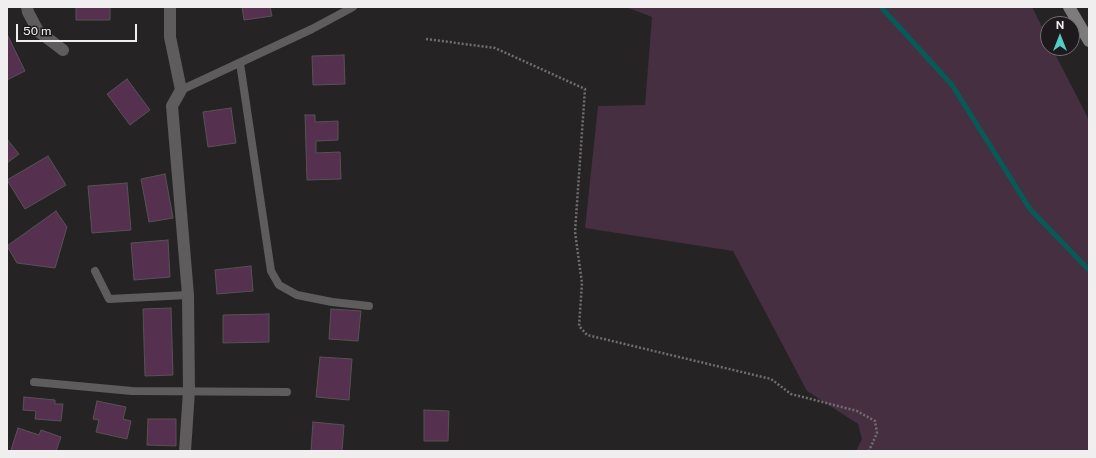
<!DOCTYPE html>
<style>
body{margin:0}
#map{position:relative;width:1096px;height:458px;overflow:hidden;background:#262325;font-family:"Public Sans",sans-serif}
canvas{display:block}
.frame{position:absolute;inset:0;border:8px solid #f0eeef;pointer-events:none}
.north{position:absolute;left:1040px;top:16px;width:40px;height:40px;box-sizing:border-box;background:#1d191c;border:1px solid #716e70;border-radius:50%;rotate:0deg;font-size:11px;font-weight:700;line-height:16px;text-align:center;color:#f0eeef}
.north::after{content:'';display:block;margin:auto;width:14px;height:18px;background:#54cdc7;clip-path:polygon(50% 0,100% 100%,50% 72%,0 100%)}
.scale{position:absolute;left:16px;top:24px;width:121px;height:18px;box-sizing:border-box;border:2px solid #f0eeef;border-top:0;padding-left:5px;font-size:12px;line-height:14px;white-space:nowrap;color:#f0eeef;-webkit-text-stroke:3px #1d191c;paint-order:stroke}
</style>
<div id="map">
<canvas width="1096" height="458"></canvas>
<div class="frame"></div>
<div class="north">N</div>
<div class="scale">50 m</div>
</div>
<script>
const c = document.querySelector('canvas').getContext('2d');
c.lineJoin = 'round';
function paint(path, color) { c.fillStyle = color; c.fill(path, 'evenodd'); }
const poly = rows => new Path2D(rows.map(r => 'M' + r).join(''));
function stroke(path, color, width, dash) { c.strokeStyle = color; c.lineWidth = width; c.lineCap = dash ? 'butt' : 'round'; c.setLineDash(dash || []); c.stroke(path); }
paint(poly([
 [626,7,1032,7,1048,39,1048,48,1052,48,1089,120,1089,451,856,451,862,439,858,424,807,391,733,251,585,228,598,106,645,105,652,17]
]), '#452f40');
stroke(poly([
 [881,7,952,85,1030,209,1089,270]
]), '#085a57', 5);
const building = poly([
 [76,7,110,7,110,20,76,20,76,7],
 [242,7,270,7,272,16,244,20,242,7],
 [7,34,25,71,7,80,7,34],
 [344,55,345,84,313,85,312,56,344,55],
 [127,79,150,110,130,125,107,94,127,79],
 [231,108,236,143,208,147,203,112,231,108],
 [305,115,315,115,315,122,338,121,338,140,316,141,316,153,340,152,341,179,307,180,305,115],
 [7,139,19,154,7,163,7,139],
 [48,156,66,185,25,209,7,180,48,156],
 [165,174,173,218,149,222,141,179,165,174],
 [127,183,131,230,92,233,88,186,127,183],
 [56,211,67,227,55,268,17,263,7,246,56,211],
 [168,240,170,277,134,280,131,243,168,240],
 [251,266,253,291,217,294,215,270,251,266],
 [171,308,173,375,145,376,143,309,171,308],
 [331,309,361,311,358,341,329,339,331,309],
 [269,314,269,342,223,343,223,315,269,314],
 [320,357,352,359,349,400,316,397,320,357],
 [24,397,55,400,55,404,63,404,61,421,35,419,36,411,23,410,24,397],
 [97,401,126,407,123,419,131,421,127,439,96,432,99,420,93,419,97,401],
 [424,410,449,411,448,441,424,441,424,410],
 [148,419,176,419,176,446,147,445,148,419],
 [313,422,344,425,342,451,311,451,313,422],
 [18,428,39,435,41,430,61,437,56,451,15,451,11,450,18,428]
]);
paint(building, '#56314f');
stroke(building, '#565255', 1);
stroke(poly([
 [426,39,495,48,585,89,575,232,582,283,579,326,587,335,771,379,791,394,857,411,875,421,877,433,869,451]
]), '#716e70', 2.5, [2, 2]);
stroke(poly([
 [240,63,271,271,279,285,297,295,332,302,369,306],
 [181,90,312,29,353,7],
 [95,271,109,299,188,295],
 [34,382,132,391,287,392]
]), '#5e5c5d', 8);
stroke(poly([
 [27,7,28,12,38,31,63,50],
 [170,7,170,37,181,90,172,106,188,295,189,391,185,451]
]), '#5e5c5d', 12);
stroke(poly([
 [1069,7,1089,41]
]), '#7e7b7d', 12);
</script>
